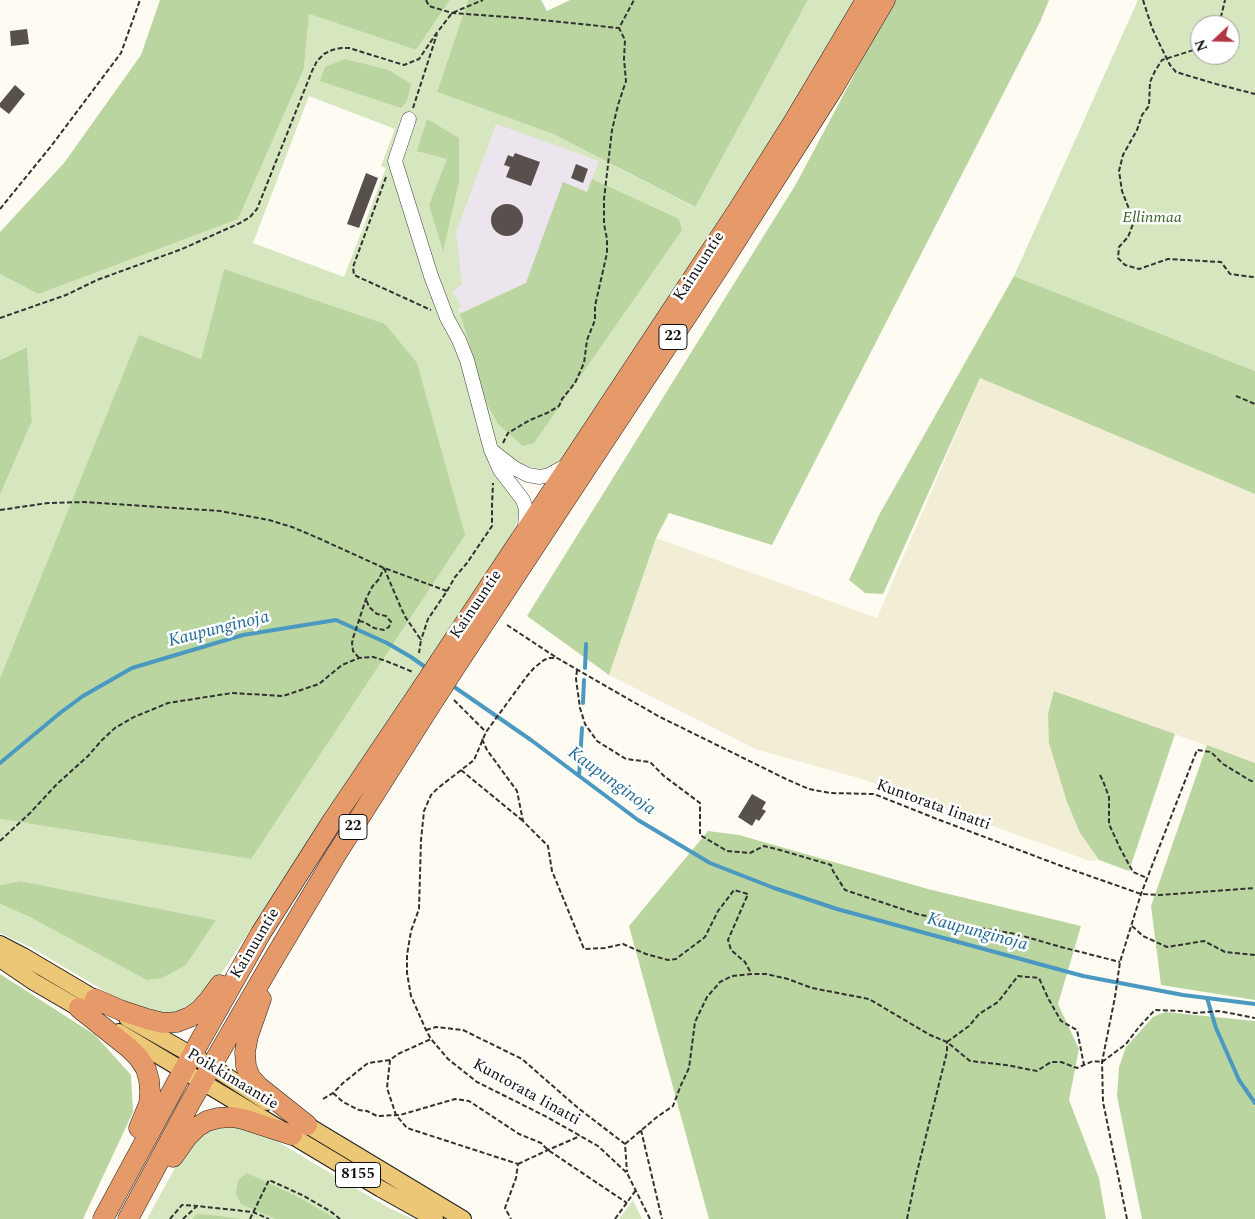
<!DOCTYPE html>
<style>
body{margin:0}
#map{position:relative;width:1255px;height:1219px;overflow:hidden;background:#fefbf3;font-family:Spectral,serif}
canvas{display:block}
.north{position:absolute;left:1190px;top:15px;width:50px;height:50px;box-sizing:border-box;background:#fff;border:1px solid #9f9f9f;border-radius:50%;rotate:249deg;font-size:14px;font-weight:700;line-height:20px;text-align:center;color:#101010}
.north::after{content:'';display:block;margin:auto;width:18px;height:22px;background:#b33543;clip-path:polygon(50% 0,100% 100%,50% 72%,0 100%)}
</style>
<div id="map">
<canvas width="1255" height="1219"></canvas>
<div class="north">N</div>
</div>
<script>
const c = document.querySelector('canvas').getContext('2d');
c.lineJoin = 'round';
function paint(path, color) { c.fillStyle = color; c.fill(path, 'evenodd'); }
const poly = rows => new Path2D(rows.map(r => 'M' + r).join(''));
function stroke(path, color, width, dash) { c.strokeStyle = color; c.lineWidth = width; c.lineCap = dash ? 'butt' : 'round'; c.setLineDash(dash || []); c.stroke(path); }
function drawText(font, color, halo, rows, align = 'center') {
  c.font = font + ' Spectral,serif'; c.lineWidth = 5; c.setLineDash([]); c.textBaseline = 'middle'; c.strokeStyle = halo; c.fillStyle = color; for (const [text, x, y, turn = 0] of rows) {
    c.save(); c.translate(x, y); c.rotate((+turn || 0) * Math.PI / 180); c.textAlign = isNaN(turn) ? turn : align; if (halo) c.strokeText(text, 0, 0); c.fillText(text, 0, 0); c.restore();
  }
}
paint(poly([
 [472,115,600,161,587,192,563,183,510,328,469,342,458,309,462,307,453,292,423,203]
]), '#ece5ed');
paint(poly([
 [980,378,1255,494,1255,763,1054,691,1080,833,1099,860,1090,861,862,779,755,749,609,675,656,538,877,618]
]), '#f2eed5');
paint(poly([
 [450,0,468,0,437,92,553,134,694,207,808,0,854,0,789,112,566,456,553,467,542,470,515,463,503,453,496,443,519,508,520,517,503,550,215,983,201,999,183,1011,163,1016,123,1002,32,948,0,933,0,904,30,917,186,965,216,920,21,881,0,885,0,819,251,859,224,269,201,359,139,336,0,678,0,495,32,421,27,347,0,360,0,274,38,294,304,68,309,14,416,50],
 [309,96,395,129,381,166,386,168,344,277,253,243],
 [496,124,599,161,587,192,563,182,526,283,460,313,458,309,462,307,453,292,462,284,456,232],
 [1138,0,1255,0,1255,371,1014,276],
 [1200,25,1230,25,1230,55,1200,55],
 [222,1124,258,1130,387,1207,413,1219,147,1219,187,1146,199,1132],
 [633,1200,642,1219,619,1219]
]), '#d6e6bf');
paint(poly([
 [160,0,450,0,416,50,309,14,304,68,238,219,38,294,0,274,0,232,64,163,141,55],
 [468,0,541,0,547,11,570,0,808,0,695,207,553,134,437,92],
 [894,0,1049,0,1040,22,772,545,669,513,656,538,609,675,527,616,796,184],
 [345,59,389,70,411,84,407,101,401,108,320,81,325,67],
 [427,119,459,138,459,182,443,251,429,205,447,159,417,151],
 [592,179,679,219,682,230,534,443,523,446,498,424,485,400,469,342,460,314,526,283,563,182,587,192],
 [224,269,385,324,417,363,465,535,251,859,0,819,0,678,139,335,201,359],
 [1014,276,1255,371,1255,494,980,378,883,594,865,593,849,580,879,515],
 [27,347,32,421,0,495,0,360],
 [1054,691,1175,734,1129,871,1099,860,1080,833,1067,802,1049,743,1048,714],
 [1207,745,1255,763,1255,1000,1161,985,1151,906],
 [708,831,739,835,928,889,1081,926,1058,1004,1079,1049,1069,1100,1099,1178,1106,1219,709,1219,629,926],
 [21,881,216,920,186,965,162,978,147,980,30,917,0,904,0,885],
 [0,974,95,1035,131,1075,133,1112,83,1219,0,1219],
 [1165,1012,1255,1021,1255,1219,1142,1219,1117,1096,1119,1067,1126,1047,1153,1017],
 [247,1173,300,1198,336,1219,276,1219,241,1204,236,1194,238,1180],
 [197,1214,212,1215,241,1219,192,1219]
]), '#bbd5a0');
stroke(poly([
 [585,668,586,644],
 [450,684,531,740,638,820,710,863,774,888,837,909,1083,976,1183,995,1255,1004],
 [583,703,584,680],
 [0,763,60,713,83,696,132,668,243,635,336,620,387,643,411,657,428,669],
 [579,776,582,728],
 [1207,998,1216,1028,1239,1080,1255,1103]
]), '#4b99c0', 4);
paint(poly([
 [27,29,29,44,11,46,10,31],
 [15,85,25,94,9,114,0,107,0,103],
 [515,153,540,162,531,186,506,177,510,167,504,165,508,155,513,157],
 [576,164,588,169,583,183,571,178],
 [366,173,378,178,359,228,347,224],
 '491 220a16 16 0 1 1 32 0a16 16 0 1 1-32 0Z',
 [752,794,766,802,762,809,766,811,759,821,756,819,752,826,738,817]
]), '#57504d');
const minor = poly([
 [409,119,395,161,431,276,447,318,459,340,467,360,491,450],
 [525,530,526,509,523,500,500,470,491,450,514,468,528,475,540,477,549,475,567,465]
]);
const major = poly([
 [0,944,23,956,104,1004],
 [0,959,34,982,89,1014],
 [127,1018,211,1066,267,1102],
 [119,1032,381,1189,435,1219],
 [297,1119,463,1219]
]);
const highway = poly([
 [440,661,738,210,794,121,866,0],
 [454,669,589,464,720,266,834,87,885,0],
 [95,999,120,1010,147,1019,163,1023,177,1022,190,1017,200,1010,209,1000,220,985],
 [261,999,248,1036,245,1052,246,1066,250,1077,258,1086,307,1125],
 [79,1008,129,1048,139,1058,146,1069,149,1080,150,1092,149,1104,139,1128],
 [173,1157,187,1137,197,1127,207,1121,218,1118,232,1117,243,1119,292,1135],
 [103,1219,183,1071,261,933,333,820,420,691],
 [128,1219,190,1103,270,965,334,858,434,700]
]);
stroke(minor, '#434343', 15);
stroke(major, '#212121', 18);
stroke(highway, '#212121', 21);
stroke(poly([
 [426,0,429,6,452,13,521,18,619,28],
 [1143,0,1152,28,1161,47,1170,65,1176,72,1216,84,1255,94],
 [1219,25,1225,0],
 [439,30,452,13,483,0],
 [1200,47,1197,49,1162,60,1155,71,1150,82,1149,106,1142,115,1137,130,1123,155,1119,171,1122,191,1129,209,1133,224,1128,237,1119,247,1118,258,1125,265,1139,269,1168,259,1221,262,1230,274,1253,277,1255,279],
 [413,108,437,34],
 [386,177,353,267,354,275,431,310],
 [0,209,52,145,121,53,140,0],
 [0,318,66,295,97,280,182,249,240,223,250,217,257,209,312,71,317,61,324,54,332,50,341,48,349,48,404,65,419,59,438,31],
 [1236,396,1255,404],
 [503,443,508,433,530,420,547,413,559,406,562,399,575,383,584,363,587,340,595,320,595,306,607,253,607,239,604,224,604,199,612,130,618,105,626,81,624,59,625,40,619,28,634,0],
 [0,510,48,503,84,502,220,511,269,520,292,527,318,538,384,568,447,591,428,619,421,640],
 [384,568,401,608,406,618,421,640,419,653],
 [447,591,455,577,467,563,492,526,492,505,493,483],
 [359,621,364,622,374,628,384,630,389,627,391,622,386,616,377,614,369,607,366,599],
 [507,625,557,658],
 [359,658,353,651,352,643,353,638,366,599,372,587,379,579,384,568],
 [577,670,576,679,580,708,585,724,597,741,626,759,650,762,664,776,700,803,700,835,727,851,750,853,764,846,780,850,831,865,833,871,845,890,917,914,980,928,1016,934,1061,947,1120,962],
 [454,700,486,732],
 [482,739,487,750,517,791,523,821,548,846,552,871,584,949,605,948,623,944,646,954,668,960,676,959,705,937,718,911,734,890,748,894,728,940,731,950,745,962,751,973],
 [461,770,523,821],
 [1100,775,1103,781,1109,797,1109,824,1120,848,1133,872,1147,878],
 [0,841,30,813,57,784,88,756,102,740,115,728,134,717,168,703,232,693,283,696,319,684,342,665,359,658,373,657,386,661,413,672],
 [1132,926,1143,936,1167,947,1204,941,1225,952,1255,955],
 [426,1030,436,1027,463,1030,522,1059,578,1108,625,1144,627,1172],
 [947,1042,969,1026,979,1014,998,1002,1018,976,1039,978,1048,998,1061,1021,1077,1030,1084,1065],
 [390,1060,387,1088,396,1115,407,1128,518,1164,516,1178,505,1208,511,1219],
 [333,1093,343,1102,359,1110,367,1111,377,1116,400,1115,455,1099,469,1101,519,1134,541,1143,548,1150,627,1203],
 [323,1099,333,1093,343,1083,368,1063,390,1060,398,1054,431,1039],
 [641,1130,662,1219],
 [625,1144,657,1117,673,1106,681,1085,689,1068,695,1022,707,997,720,982,732,976,751,974,766,974,788,979,812,988,869,999,930,1035,947,1042,970,1061,1006,1065,1037,1071,1051,1062,1061,1062,1077,1068,1093,1061,1102,1062,1126,1044,1139,1027,1155,1010,1182,1011,1195,1013,1219,1011,1255,1018],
 [518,1164,548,1150,580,1136],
 [170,1219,182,1205,197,1206],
 [183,1219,197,1206,253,1212,269,1219],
 [250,1219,269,1180,302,1195,330,1211,340,1219],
 [615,1219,636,1190],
 [650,1219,627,1173,598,1146,547,1117,477,1082,448,1059,431,1039,426,1030,411,996,407,973,407,955,411,931,419,909,421,840,424,811,431,795,438,788,474,760,486,732,527,676,534,668,544,660,549,658,557,658,658,716,786,779,809,789,830,793,874,794,937,819,1064,867,1141,894,1160,895,1255,888],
 [907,1219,916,1176,947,1052,947,1042],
 [1127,1219,1103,1102,1102,1062,1115,997,1120,962,1141,894,1197,750,1211,752,1223,764,1251,781,1255,781]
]), '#323232', 2, [5, 2.5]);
stroke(minor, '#fff', 14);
stroke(major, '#ebc776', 16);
stroke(highway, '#e69a69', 20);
const highwayBridge = poly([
 [420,691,440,661],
 [434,700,454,669]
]);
stroke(highwayBridge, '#212121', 21, []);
stroke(highwayBridge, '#e69a69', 20);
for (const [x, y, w] of [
 [673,337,28],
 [353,827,28],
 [358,1175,45]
]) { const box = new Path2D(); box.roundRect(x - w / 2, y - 12.5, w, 25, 4); c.fillStyle = '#fff'; c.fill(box); stroke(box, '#101010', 1); }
drawText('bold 15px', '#101010', null, [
 ["22",673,337],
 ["22",353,827],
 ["8155",358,1175]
]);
drawText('italic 16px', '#366225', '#fff', [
 ["Ellinmaa",1152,219]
]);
drawText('16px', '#101010', '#fff', [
 ["Kainuuntie",700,267,-57],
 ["Kainuuntie",477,605,-56],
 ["Kuntorata Iinatti",933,806,20],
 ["Kainuuntie",256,944,-59],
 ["Poikkimaantie",232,1080,31],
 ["Kuntorata Iinatti",526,1093,29]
]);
drawText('italic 18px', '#246c96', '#fff', [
 ["Kaupunginoja",219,630,-14],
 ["Kaupunginoja",611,782,36],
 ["Kaupunginoja",977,933,15]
]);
</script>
